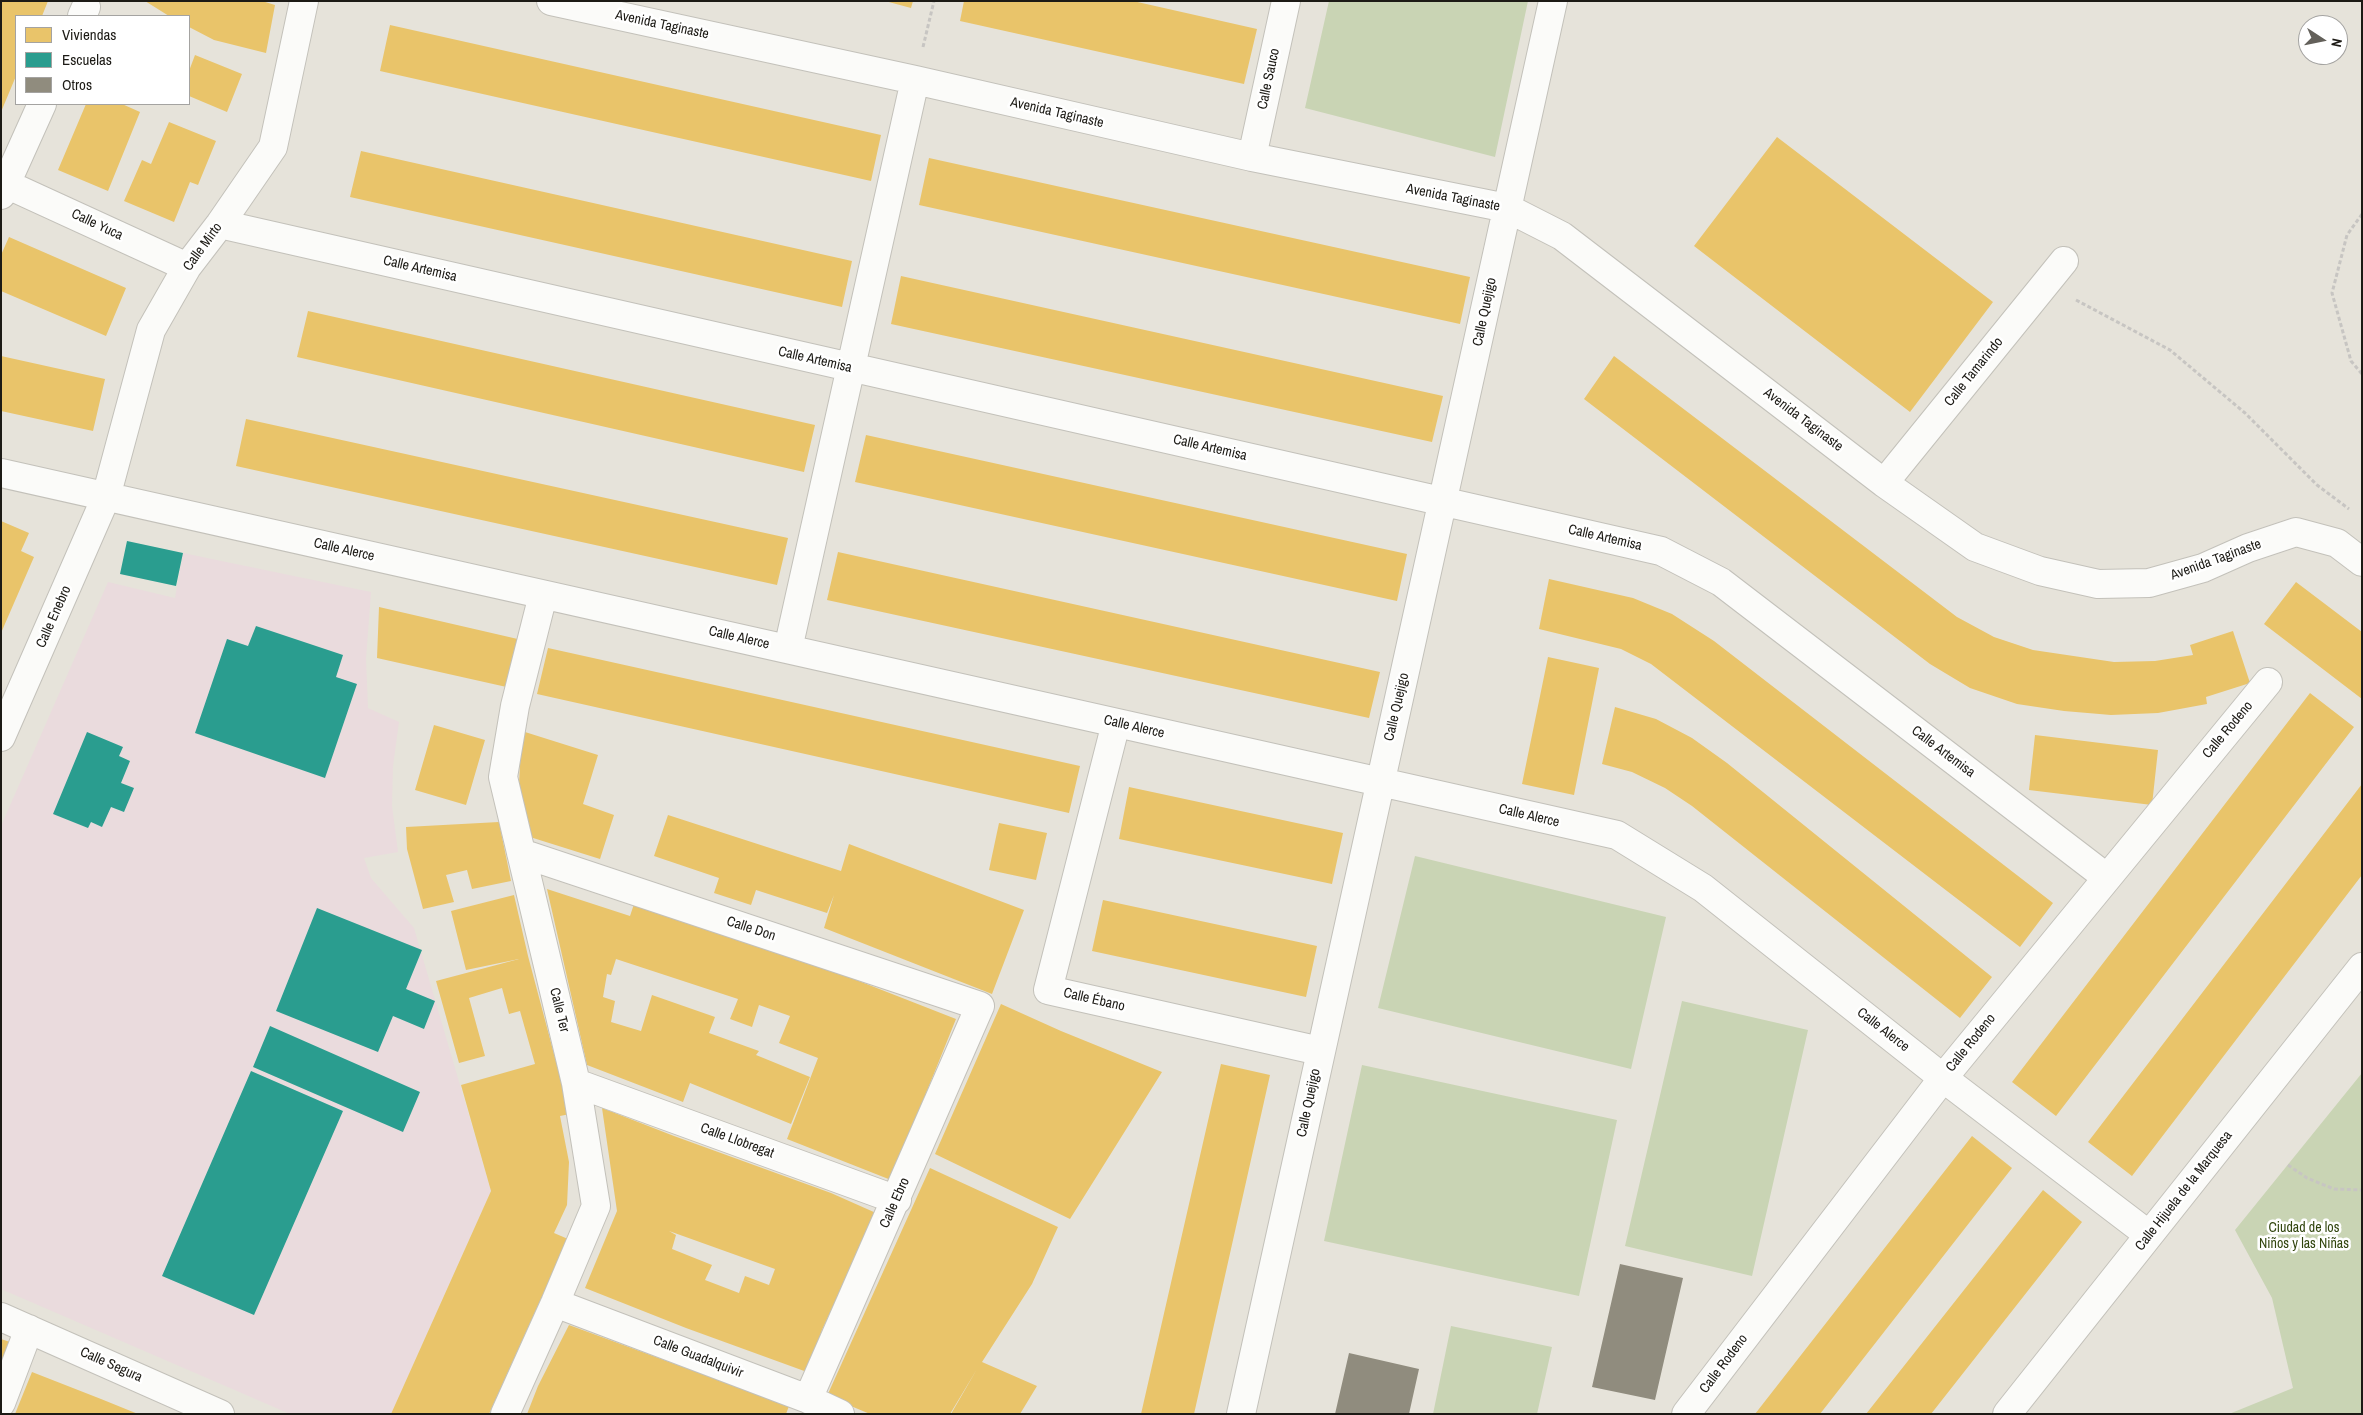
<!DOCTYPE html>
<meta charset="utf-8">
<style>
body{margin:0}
#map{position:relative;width:2363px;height:1415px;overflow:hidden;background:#e6e3da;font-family:"Archivo Narrow",sans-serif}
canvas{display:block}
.frame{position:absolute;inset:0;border:2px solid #1c1a15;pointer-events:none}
.legend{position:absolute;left:15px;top:15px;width:175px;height:90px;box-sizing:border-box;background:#fff;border:1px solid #a4a3a1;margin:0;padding:6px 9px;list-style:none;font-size:15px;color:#1c1a15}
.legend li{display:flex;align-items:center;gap:10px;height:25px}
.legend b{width:25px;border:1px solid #a4a3a1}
.north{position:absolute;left:2298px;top:15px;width:50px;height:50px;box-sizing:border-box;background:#fff;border:1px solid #a4a3a1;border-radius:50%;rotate:101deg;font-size:14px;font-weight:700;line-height:20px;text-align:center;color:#1c1a15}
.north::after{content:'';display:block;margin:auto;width:18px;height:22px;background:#63605a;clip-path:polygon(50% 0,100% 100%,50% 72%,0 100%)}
</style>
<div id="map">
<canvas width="2363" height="1415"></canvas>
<div class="frame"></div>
<ul class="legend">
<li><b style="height:14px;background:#e9c46a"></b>Viviendas</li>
<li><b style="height:14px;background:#2a9d8f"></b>Escuelas</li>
<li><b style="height:14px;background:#908c7e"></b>Otros</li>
</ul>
<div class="north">N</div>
</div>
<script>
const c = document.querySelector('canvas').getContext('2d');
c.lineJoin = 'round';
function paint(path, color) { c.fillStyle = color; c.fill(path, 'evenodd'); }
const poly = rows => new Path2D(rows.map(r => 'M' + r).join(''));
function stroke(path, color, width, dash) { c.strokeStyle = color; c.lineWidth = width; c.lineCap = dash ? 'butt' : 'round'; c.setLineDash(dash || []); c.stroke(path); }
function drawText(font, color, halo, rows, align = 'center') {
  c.font = font + ' "Archivo Narrow",sans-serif'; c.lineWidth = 5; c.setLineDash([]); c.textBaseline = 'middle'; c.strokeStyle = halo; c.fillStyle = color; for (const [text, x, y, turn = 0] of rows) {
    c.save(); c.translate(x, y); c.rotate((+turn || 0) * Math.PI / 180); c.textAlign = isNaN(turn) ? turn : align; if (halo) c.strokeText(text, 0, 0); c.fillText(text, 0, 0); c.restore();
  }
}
paint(poly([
 [183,553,371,592,366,659,368,708,399,722,393,766,392,806,398,852,364,858,371,878,414,928,491,1191,391,1414,290,1414,1,1289,1,826,108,582,175,598]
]), '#eadbdd');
paint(poly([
 [1329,1,1528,1,1495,157,1305,108],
 [1415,856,1666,917,1631,1069,1378,1008],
 [1682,1001,1808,1030,1752,1276,1625,1246],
 [1362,1065,1617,1120,1579,1296,1324,1241],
 [2362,1073,2362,1414,2229,1414,2293,1388,2272,1298,2235,1230],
 [1451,1326,1552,1347,1537,1414,1433,1414]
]), '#c9d4b4');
paint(poly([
 [1,1,48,1,42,16,16,16,16,76,1,112],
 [145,1,262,1,275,5,266,53,214,40,189,27,189,16,169,16],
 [885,1,913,1,911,8],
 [964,1,1133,1,1257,29,1244,84,960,21],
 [390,25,881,135,871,181,380,71],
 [195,55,242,74,227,112,189,96,189,71],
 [86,104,122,104,140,112,108,191,58,170],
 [169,122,216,141,198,185,190,182,174,222,124,201,142,160,151,164],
 [1777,137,1993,302,1910,412,1694,246],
 [361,151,852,261,842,307,350,197],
 [929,158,1470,277,1460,324,919,205],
 [9,237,126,288,106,336,1,291,1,255],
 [901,276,1443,396,1432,442,891,324],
 [308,311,815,425,804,472,297,357],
 [1,356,105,379,93,431,1,411],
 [1614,356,1957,617,1994,637,2033,650,2114,662,2155,661,2193,655,2190,645,2233,631,2250,683,2206,697,2207,704,2158,713,2111,715,2064,711,2017,704,1970,688,1930,664,1584,399],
 [246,419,788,538,777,585,236,466],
 [866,435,1407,554,1397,601,855,482],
 [1,521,29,533,21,551,34,557,1,633],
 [838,552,1380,672,1369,718,827,600],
 [1549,579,1633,598,1672,614,1714,641,2053,903,2020,947,1651,664,1621,649,1539,629],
 [2296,582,2362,632,2362,699,2264,624],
 [379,607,522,640,511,688,377,658],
 [548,648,1080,766,1069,813,537,694],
 [1548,657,1599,668,1574,795,1522,784],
 [2310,693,2354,727,2056,1116,2012,1082],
 [1615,707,1656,719,1692,738,1727,763,1992,977,1960,1018,1692,806,1665,788,1632,772,1602,764],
 [434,725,485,740,466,805,415,790],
 [525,732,598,755,583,804,614,815,600,859,530,837,524,821,519,784,521,744],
 [2035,735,2158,750,2152,805,2029,790],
 [2362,784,2362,875,2132,1176,2088,1142],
 [1129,787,1343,833,1332,884,1119,839],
 [668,815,841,871,849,844,1024,910,992,994,824,928,834,895,827,913,756,890,751,905,714,893,719,878,654,856],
 [499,822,511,881,472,889,467,870,446,875,454,902,423,909,407,849,406,827],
 [999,823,1047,833,1036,880,989,870],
 [547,889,630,916,634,904,841,974,956,1019,891,1180,787,1139,818,1058,779,1043,790,1016,759,1005,752,1027,730,1019,738,999,616,959,611,975,607,974,603,997,615,1001,611,1022,641,1031,652,995,715,1017,709,1033,759,1051,756,1055,810,1077,791,1124,690,1083,683,1102,587,1065],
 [514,895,528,956,570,1114,560,1116,569,1162,567,1205,554,1233,568,1239,489,1414,391,1414,491,1191,461,1085,535,1064,520,1011,509,1014,502,988,469,998,485,1056,459,1063,436,981,519,959,466,970,451,911],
 [1103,900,1317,946,1306,997,1092,951],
 [1001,1004,1061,1031,1162,1072,1070,1219,935,1154],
 [1221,1064,1270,1075,1194,1414,1141,1414],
 [602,1108,674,1136,831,1193,876,1213,822,1330,807,1372,686,1328,585,1288,617,1211],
 [669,1231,775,1269,769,1285,745,1276,739,1293,705,1280,712,1265,672,1249,676,1235],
 [1972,1136,2012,1168,1820,1414,1755,1414],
 [930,1168,1058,1227,1032,1284,982,1362,1037,1386,1020,1414,951,1414,977,1369,950,1414,870,1414,827,1396],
 [2043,1190,2082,1222,1931,1414,1866,1414],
 [569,1325,789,1406,786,1414,527,1414,538,1386],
 [1,1339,10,1342,1,1366],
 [32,1372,101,1399,138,1414,15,1414]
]), '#e9c46a');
paint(poly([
 [127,541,183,553,176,586,120,574],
 [256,626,343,655,336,677,357,684,325,778,195,733,227,639,248,646],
 [87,732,123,747,119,756,130,761,121,783,134,788,124,812,111,807,102,827,91,822,88,828,53,814],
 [317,908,422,950,406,989,435,1001,424,1029,393,1016,378,1052,276,1011],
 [270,1026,420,1092,403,1132,253,1067],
 [251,1071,343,1111,254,1315,162,1276]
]), '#2a9d8f');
paint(poly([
 [1620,1264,1683,1278,1655,1400,1592,1387],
 [1349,1353,1419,1369,1409,1414,1335,1414]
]), '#908c7e');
const minor = poly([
 [551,1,915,80,1252,157,1507,208,1562,236,1884,483,1975,547,2040,571,2098,584,2149,583,2203,568,2248,548,2296,532,2337,543,2362,562],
 [82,16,86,7],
 [1252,157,1286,1],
 [6,184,187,267],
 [1,195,42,104],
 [220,224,1661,551,1721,582,2106,877],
 [1,473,1617,835,1703,888,1943,1078,2149,1235],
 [1884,483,2064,261],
 [788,649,915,80],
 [1116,723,1048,990,1320,1051],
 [1,737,106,497,151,330,187,267,220,224,273,147,304,1],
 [521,853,980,1006,808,1399],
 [576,1083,897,1200],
 [555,1303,808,1399,840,1414],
 [1,1317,220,1414],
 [1,1403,29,1329],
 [505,1414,555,1303,596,1206,576,1083,503,777,515,706,543,595],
 [1241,1414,1553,1],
 [1686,1414,1943,1078,2268,682],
 [2007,1414,2362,967]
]);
stroke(minor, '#c3c1ba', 30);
stroke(poly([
 [923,47,934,1],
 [2362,214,2347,235,2332,293,2351,361,2362,374],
 [2076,300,2170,350,2245,413,2317,485,2349,509],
 [2288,1165,2307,1178,2334,1189,2362,1190]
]), '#c7c5c2', 3, [4, 2.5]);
stroke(minor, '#fbfbf9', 28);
drawText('14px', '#1c1a15', '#fff', [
 ["Avenida Taginaste",662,25,12],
 ["Calle Sauco",1269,79,-78],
 ["Avenida Taginaste",1057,113,13],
 ["Avenida Taginaste",1453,198,11],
 ["Calle Yuca",97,225,25],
 ["Calle Mirto",203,247,-54],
 ["Calle Artemisa",420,269,13],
 ["Calle Quejigo",1485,312,-78],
 ["Calle Artemisa",815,360,13],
 ["Calle Tamarindo",1974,372,-51],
 ["Avenida Taginaste",1803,420,37],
 ["Calle Artemisa",1210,448,13],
 ["Calle Artemisa",1605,538,13],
 ["Calle Alerce",344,550,13],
 ["Avenida Taginaste",2216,560,-20],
 ["Calle Enebro",54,617,-66],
 ["Calle Alerce",739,638,13],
 ["Calle Quejigo",1397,707,-77],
 ["Calle Alerce",1134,727,13],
 ["Calle Rodeno",2228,730,-50],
 ["Calle Artemisa",1943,752,37],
 ["Calle Alerce",1529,816,13],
 ["Calle Don",751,929,18],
 ["Calle Ébano",1094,1000,13],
 ["Calle Ter",559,1010,76],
 ["Calle Alerce",1883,1030,38],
 ["Calle Rodeno",1971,1043,-51],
 ["Calle Quejigo",1309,1103,-78],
 ["Calle Llobregat",737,1141,20],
 ["Calle Hijuela de la Marquesa",2184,1191,-52],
 ["Calle Ebro",895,1203,-66],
 ["Calle Guadalquivir",698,1357,21],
 ["Calle Rodeno",1724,1364,-53],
 ["Calle Segura",111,1365,24]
]);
drawText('14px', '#31450d', '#fff', [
 ["Ciudad de los",2304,1228],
 ["Niños y las Niñas",2304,1244]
]);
</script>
